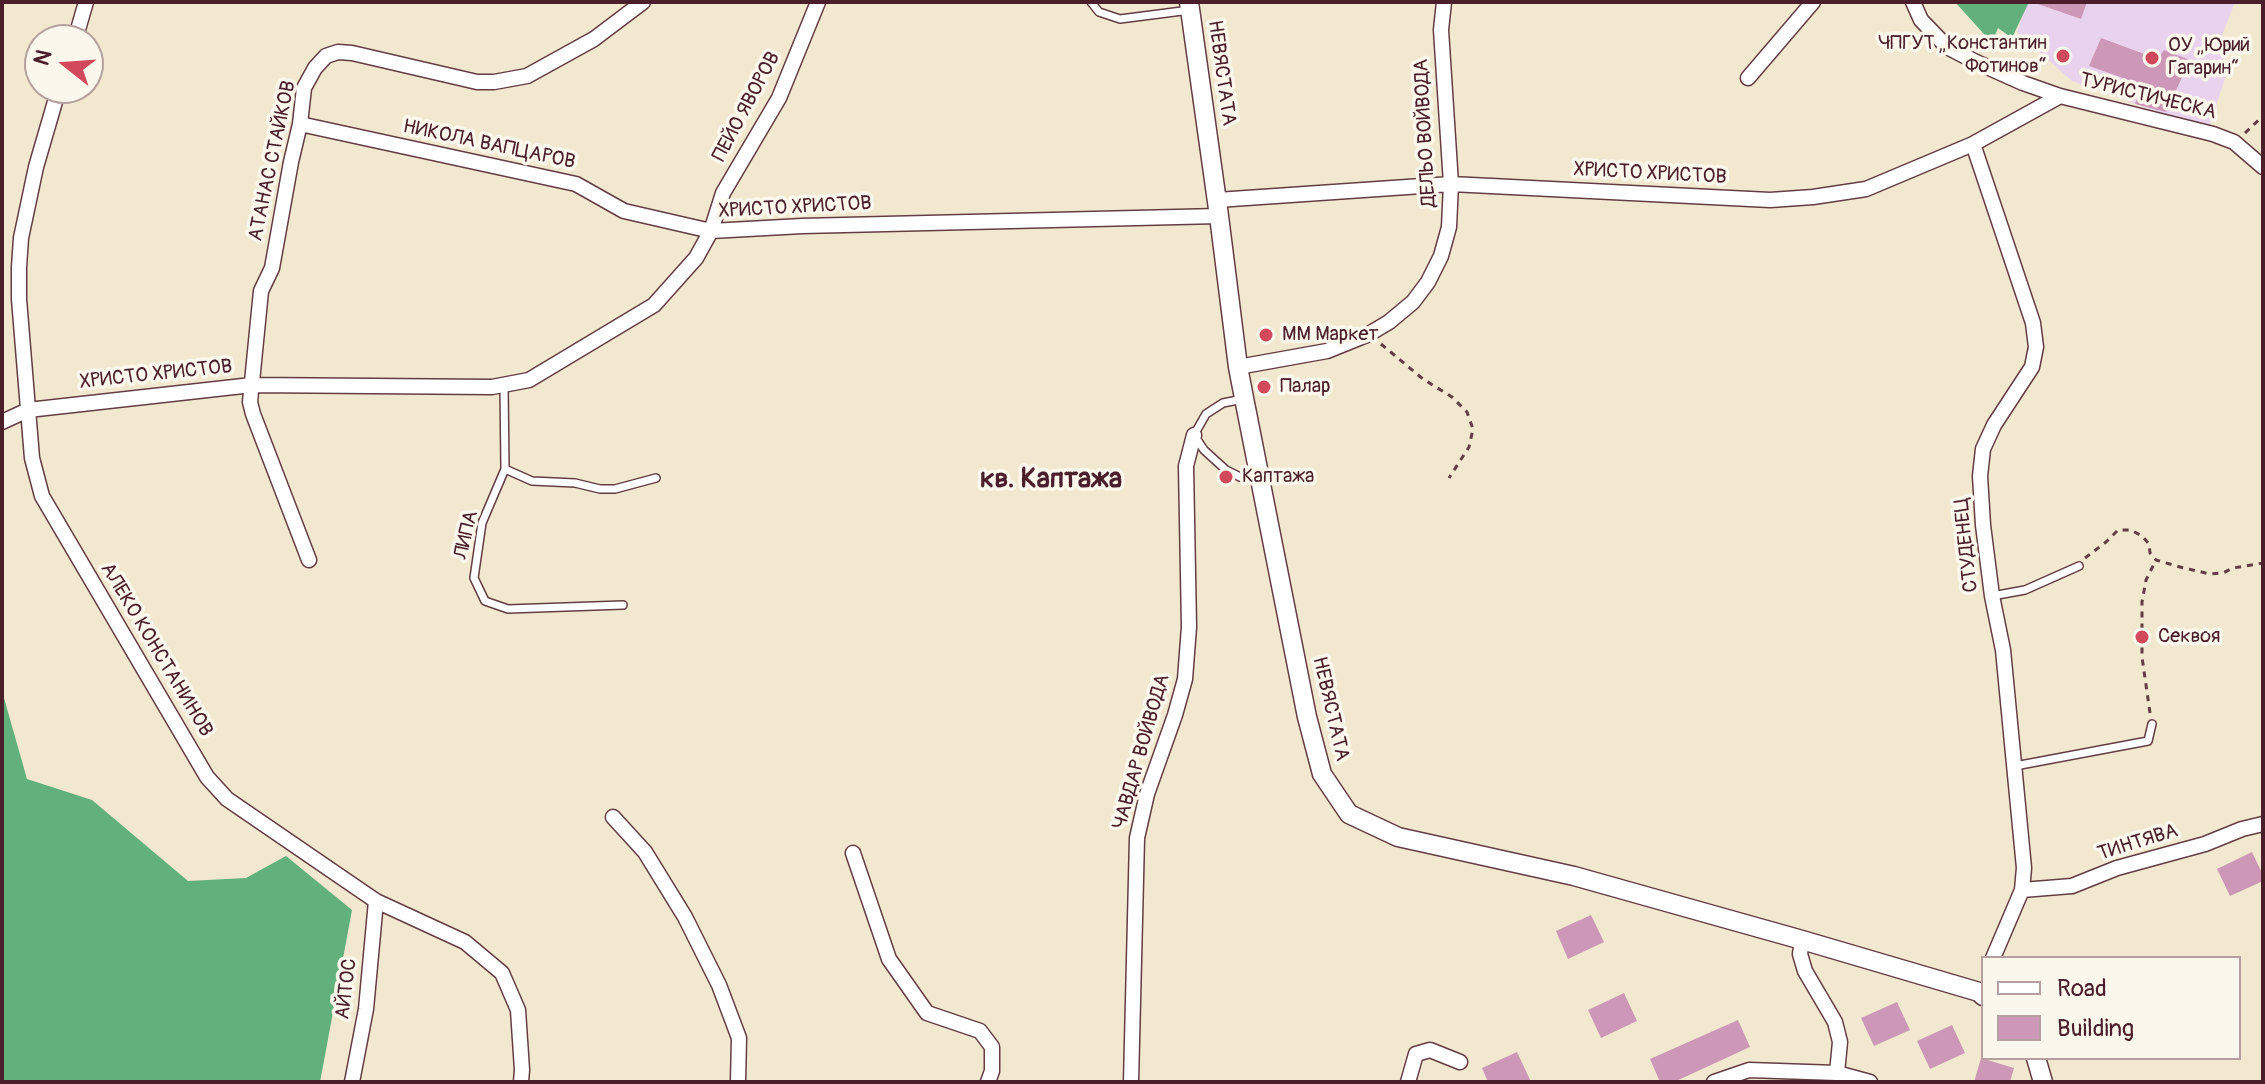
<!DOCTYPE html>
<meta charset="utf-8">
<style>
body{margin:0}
#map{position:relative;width:2265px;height:1084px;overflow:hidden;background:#f2e8cf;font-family:Pangolin,sans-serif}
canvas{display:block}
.frame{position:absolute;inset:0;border:4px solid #4a1f2b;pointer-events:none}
.legend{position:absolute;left:1981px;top:956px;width:260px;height:104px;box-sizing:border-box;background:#fbf7ec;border:2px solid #b4a19f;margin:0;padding:10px 14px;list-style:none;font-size:24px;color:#4a1f2b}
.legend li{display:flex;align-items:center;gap:16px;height:40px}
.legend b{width:40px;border:2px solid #b4a19f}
.north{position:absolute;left:24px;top:24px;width:80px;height:80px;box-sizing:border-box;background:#fbf7ec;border:2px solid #b4a19f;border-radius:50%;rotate:287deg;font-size:22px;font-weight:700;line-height:32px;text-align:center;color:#4a1f2b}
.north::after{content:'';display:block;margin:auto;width:28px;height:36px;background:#d1495b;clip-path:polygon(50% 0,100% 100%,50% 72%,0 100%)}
</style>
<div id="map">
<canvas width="2265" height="1084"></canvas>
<div class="frame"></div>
<ul class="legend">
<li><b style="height:10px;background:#fff"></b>Road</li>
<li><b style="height:22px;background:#cd98b7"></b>Building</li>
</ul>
<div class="north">N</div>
</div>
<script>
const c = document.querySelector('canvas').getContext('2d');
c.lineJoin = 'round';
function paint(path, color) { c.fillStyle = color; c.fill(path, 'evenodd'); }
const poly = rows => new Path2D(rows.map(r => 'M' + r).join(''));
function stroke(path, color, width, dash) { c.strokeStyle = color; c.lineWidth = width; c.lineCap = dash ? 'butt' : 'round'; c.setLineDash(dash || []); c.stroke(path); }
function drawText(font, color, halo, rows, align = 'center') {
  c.font = font + ' Pangolin,sans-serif'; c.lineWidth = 7; c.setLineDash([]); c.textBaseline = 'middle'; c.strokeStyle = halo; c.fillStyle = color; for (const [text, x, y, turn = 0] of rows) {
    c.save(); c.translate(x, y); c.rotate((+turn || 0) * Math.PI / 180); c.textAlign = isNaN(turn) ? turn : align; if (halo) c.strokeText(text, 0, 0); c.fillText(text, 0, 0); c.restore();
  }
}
paint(poly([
 [2028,2,2235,2,2218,46,2228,69,2208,130,2072,81,2017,32]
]), '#e9d2ed');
paint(poly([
 [1955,2,2029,2,2012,38,1998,28,1992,43],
 [2,691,27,779,92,800,188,881,246,878,286,856,352,910,320,1082,2,1082]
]), '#62b07b');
paint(poly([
 [2038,2,2087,2,2081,19,2038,4],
 [2101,38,2158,59,2164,50,2190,60,2166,112,2135,104,2143,85,2089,66],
 [2252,852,2263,875,2263,881,2230,896,2217,869],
 [1591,915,1604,942,1568,959,1556,931],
 [1624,993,1637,1021,1601,1038,1588,1010],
 [1897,1002,1910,1030,1874,1046,1861,1018],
 [1738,1020,1750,1047,1674,1082,1660,1082,1650,1059],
 [1952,1025,1965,1053,1930,1069,1917,1041],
 [1517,1052,1531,1082,1488,1082,1482,1068],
 [1981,1058,2014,1068,2010,1082,1974,1082]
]), '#cd98b7');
const service = poly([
 [1091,2,1099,12,1120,19,1190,10],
 [504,385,505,469,482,523,474,578,485,601,508,609,623,605],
 [1243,399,1223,403,1206,414,1194,435,1204,450,1226,470,1240,477,1258,481],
 [505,469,532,481,575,483,600,489,615,489,656,478],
 [1992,596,2025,590,2079,566],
 [2015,766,2148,741,2152,724]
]);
const minor = poly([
 [1913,2,1921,20,1947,47,1976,62,2023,83,2060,96,2213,134,2234,142,2263,167],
 [75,40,86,2],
 [1748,78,1813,2],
 [59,88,36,167,21,238,19,267,19,299,32,458,42,496,207,777,227,799,376,901,465,942,502,973,518,1010,522,1070,521,1082],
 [300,124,576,184,624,211,711,231,802,226,1219,216],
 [1973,144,2033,323,2036,347,2032,367,1994,425,1983,449,1980,476,1983,525,1992,596,2003,650,2024,868,2022,890,1993,958],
 [1217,200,1451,184,1770,200,1813,197,1866,189,1973,144,2060,96],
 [1238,367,1327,351,1369,334,1389,322,1413,302,1428,282,1441,256,1449,227,1451,184,1441,30,1444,2],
 [2,422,28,410,252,385,492,387,529,380,654,305,696,258,711,231,723,193,779,98,818,2],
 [309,560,253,414,250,402,261,291,272,268,291,162,300,124,304,88,315,68,326,56,338,52,352,53,477,82,494,82,527,76,594,39,643,2],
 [613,817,645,852,685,917,719,985,739,1038,738,1082],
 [853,853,889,959,927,1013,980,1031,992,1047,992,1071,988,1082],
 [2022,890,2072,886,2117,868,2205,844,2242,829,2263,824],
 [1802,940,1800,954,1805,971,1835,1022,1840,1042,1837,1073],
 [352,1082,366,1009,376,901],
 [1131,1082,1137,838,1147,794,1175,715,1185,679,1189,627,1186,466,1194,435],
 [1408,1082,1416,1054,1430,1050,1460,1062],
 [1714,1082,1749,1070,1837,1073,1870,1082]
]);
const tertiary = poly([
 [1189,2,1219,216,1238,367,1244,398,1307,717,1322,774,1349,814,1398,837,1574,876,1802,940,1979,992,1983,996],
 [2036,1058,2043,1082]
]);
stroke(service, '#633d44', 10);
stroke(minor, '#633d44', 17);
stroke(tertiary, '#633d44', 21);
stroke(poly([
 [2245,133,2263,116],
 [1381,344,1423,379,1452,397,1467,412,1473,429,1469,447,1449,478],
 [2085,558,2106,542,2118,530,2131,530,2142,536,2149,544,2150,553,2156,560,2180,567,2210,574,2223,573,2233,568,2263,563],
 [2150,713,2142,657,2142,602,2146,580,2156,560]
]), '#633d44', 3, [6, 6]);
stroke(service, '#fff', 7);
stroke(minor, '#fff', 14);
stroke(tertiary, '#fff', 18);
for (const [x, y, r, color] of [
 [2063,56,8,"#d1495b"],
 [2152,58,8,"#d1495b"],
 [1266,335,8,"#d1495b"],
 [1264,387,8,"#d1495b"],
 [1226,477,8,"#d1495b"],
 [2142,637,8,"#d1495b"]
]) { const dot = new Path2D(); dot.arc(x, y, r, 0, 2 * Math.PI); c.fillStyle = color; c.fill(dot); stroke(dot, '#fbf7ec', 3); }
drawText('20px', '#4a1f2b', '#fbf7ec', [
 ["ЧПГУТ „Константин",2047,44,"right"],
 ["Фотинов“",2047,67,"right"],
 ["ОУ „Юрий",2168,46],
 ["Гагарин“",2168,69],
 ["ММ Маркет",1282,335],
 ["Палар",1280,387],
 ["Каптажа",1242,477],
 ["Секвоя",2158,637]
], 'left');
drawText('20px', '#4a1f2b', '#fbf7ec', [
 ["НЕВЯСТАТА",1221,73,82],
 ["ТУРИСТИЧЕСКА",2148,97,14],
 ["ПЕЙО ЯВОРОВ",747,107,-62],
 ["ДЕЛЬО ВОЙВОДА",1426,133,-93],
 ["НИКОЛА ВАПЦАРОВ",489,145,12],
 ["АТАНАС СТАЙКОВ",273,161,-78],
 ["ХРИСТО ХРИСТОВ",1650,174,3],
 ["ХРИСТО ХРИСТОВ",795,208,-3],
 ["ХРИСТО ХРИСТОВ",156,375,-6],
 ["ЛИПА",467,535,-77],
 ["СТУДЕНЕЦ",1967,545,-96],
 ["АЛЕКО КОНСТАНИНОВ",156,650,59],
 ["НЕВЯСТАТА",1330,709,77],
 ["ЧАВДАР ВОЙВОДА",1142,752,-74],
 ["ТИНТЯВА",2138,843,-17],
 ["АЙТОС",347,989,-83]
]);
drawText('bold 28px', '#4a1f2b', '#fbf7ec', [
 ["кв. Каптажа",1051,480]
]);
</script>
